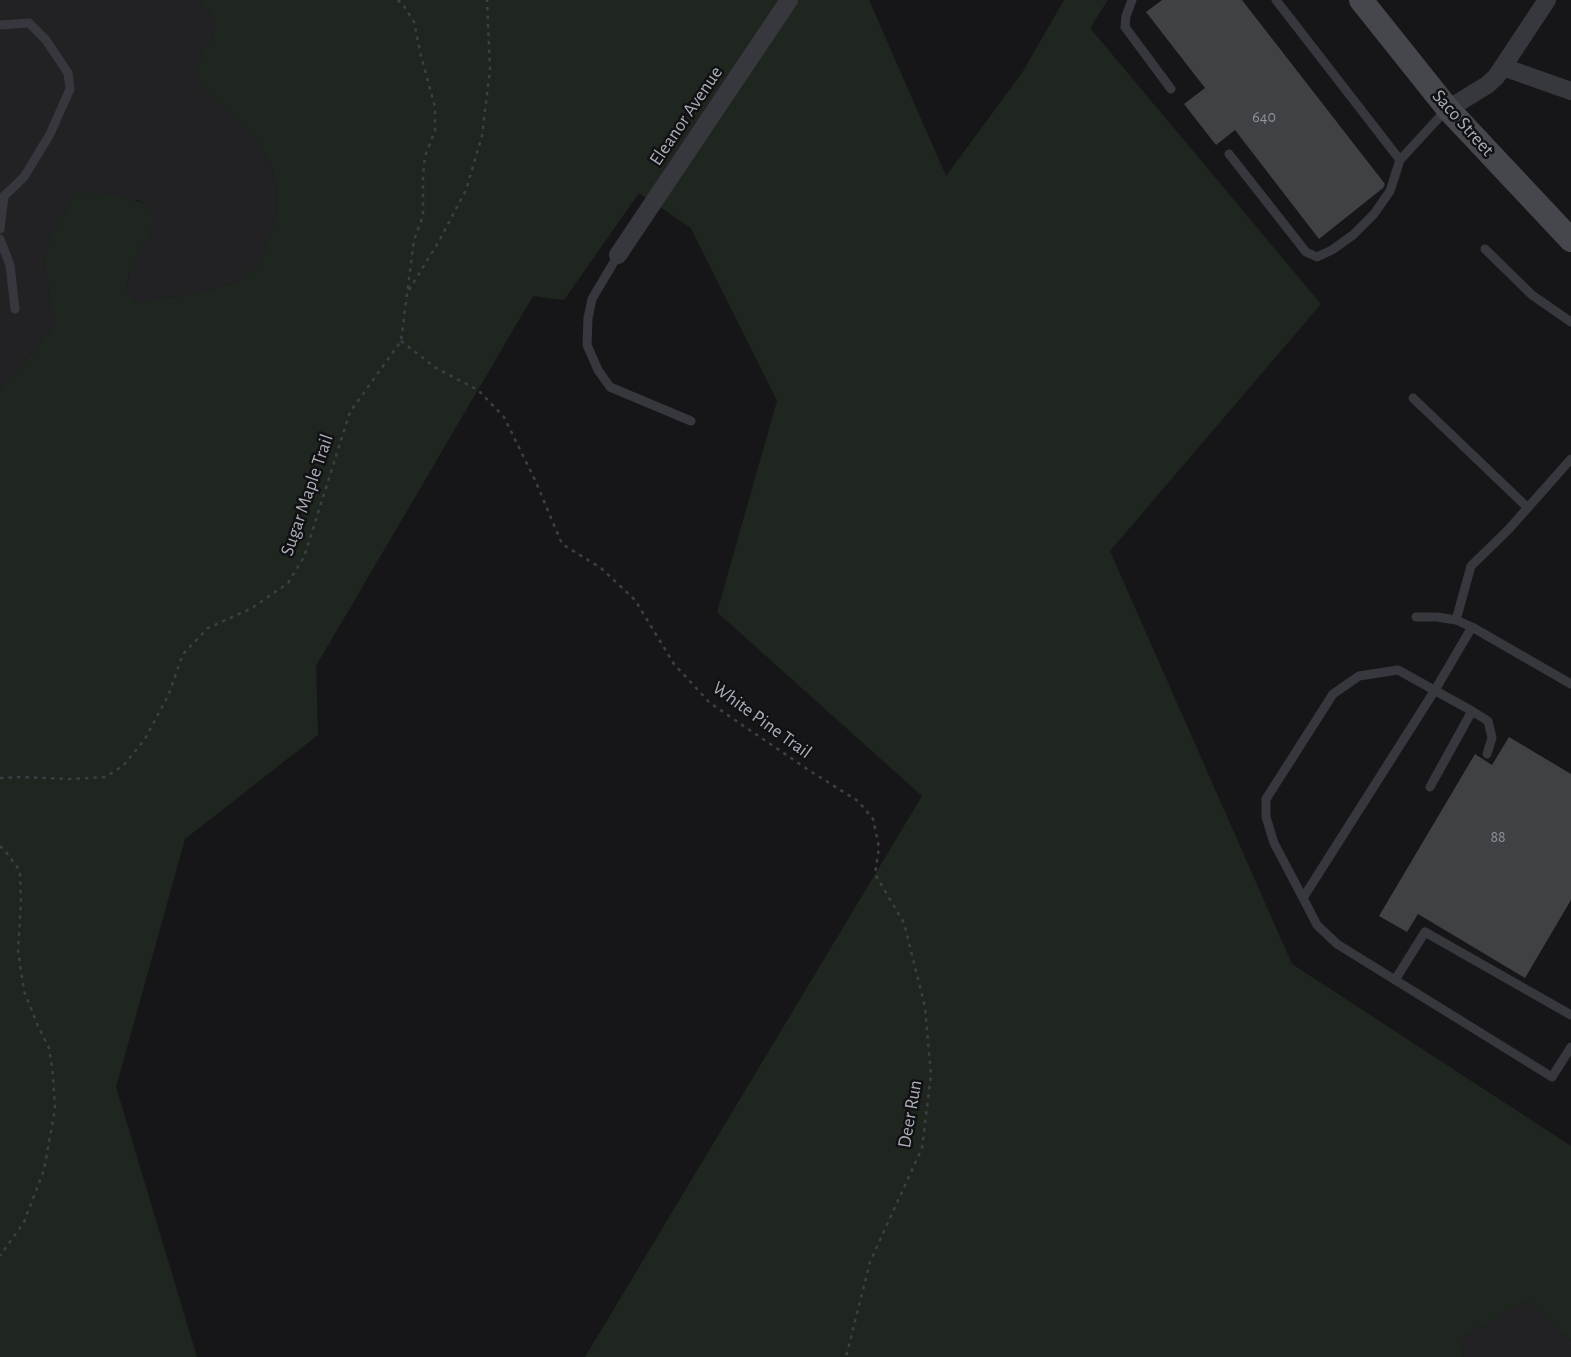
<!DOCTYPE html>
<style>
body{margin:0}
canvas{display:block;background:#161618}
</style>
<canvas width="1571" height="1357"></canvas>
<script>
const c = document.querySelector('canvas').getContext('2d');
c.lineJoin = 'round';
function paint(path, color) { c.fillStyle = color; c.fill(path, 'evenodd'); }
const poly = rows => new Path2D(rows.map(r => 'M' + r).join(''));
function stroke(path, color, width, dash) { c.strokeStyle = color; c.lineWidth = width; c.lineCap = dash ? 'butt' : 'round'; c.setLineDash(dash || []); c.stroke(path); }
function drawText(font, color, halo, rows, align = 'center') {
  c.font = font + ' "Alegreya Sans",sans-serif'; c.lineWidth = 5; c.setLineDash([]); c.textBaseline = 'middle'; c.strokeStyle = halo; c.fillStyle = color; for (const [text, x, y, turn = 0] of rows) {
    c.save(); c.translate(x, y); c.rotate((+turn || 0) * Math.PI / 180); c.textAlign = isNaN(turn) ? turn : align; if (halo) c.strokeText(text, 0, 0); c.fillText(text, 0, 0); c.restore();
  }
}
paint(poly([
 [0,0,200,0,214,17,215,31,197,65,202,88,251,135,270,161,277,189,276,217,262,257,252,271,236,282,198,293,136,302,127,291,129,273,152,229,150,210,146,204,137,200,74,195,47,243,45,264,51,306,56,325,0,390],
 [1527,1301,1571,1340,1571,1357,1464,1357,1457,1340]
]), '#222225');
paint(poly([
 [200,0,869,0,946,176,1022,73,1064,0,1108,0,1090,28,1321,304,1110,551,1292,964,1571,1146,1571,1340,1527,1301,1457,1340,1464,1357,585,1357,922,796,717,612,777,401,691,228,639,193,564,300,533,296,316,666,318,735,185,839,116,1087,197,1357,0,1357,0,390,56,325,51,306,45,264,47,243,74,195,81,192,119,195,146,204,151,210,153,217,152,229,129,273,127,291,136,302,198,293,236,282,252,271,262,257,276,217,277,189,270,161,251,135,202,88,197,73,197,65,215,31,214,17]
]), '#1e261f');
paint(poly([
 [1162,0,1242,0,1385,184,1383,188,1319,239,1235,130,1216,145,1184,104,1205,88,1146,12],
 [1509,737,1571,774,1571,900,1525,978,1418,914,1407,932,1379,916,1475,754,1492,765]
]), '#404145');
stroke(poly([
 [409,290,438,243,466,190,482,136,490,70,487,0],
 [401,341,436,368,478,390,504,417,535,480,562,544,601,568,635,600,674,664,710,703,810,771,858,801,873,819,879,847,875,874,904,923,925,1007,931,1075,922,1148,870,1262,846,1357],
 [0,778,21,777,70,779,105,777,123,766,145,739,168,696,183,654,208,628,252,608,288,583,304,557,350,412,401,341,414,240,423,216,423,176,425,156,435,131,435,107,421,56,414,22,402,3,397,0],
 [0,846,6,852,20,871,21,903,18,950,24,991,38,1026,49,1048,53,1075,55,1109,44,1170,24,1222,0,1256]
]), '#3d3f44', 2.5, [3.5, 5]);
stroke(poly([
 [1132,0,1126,16,1125,27,1171,89],
 [1276,0,1400,160],
 [0,25,29,23,46,40,68,73,70,89,50,134,24,177,0,200],
 [1229,154,1306,252,1317,257,1332,250,1353,235,1374,214,1390,191,1400,160,1446,110],
 [0,229,4,197],
 [0,239,10,265,15,309],
 [1485,249,1532,295,1571,322],
 [618,255,592,299,588,318,587,345,598,370,610,387,691,421],
 [1413,398,1528,508],
 [1416,617,1437,617,1456,620,1472,627,1571,684],
 [1456,620,1471,566,1508,530,1571,459],
 [1472,627,1435,690,1303,898,1317,925,1337,944,1552,1077,1571,1047],
 [1472,711,1488,721,1492,738,1487,754],
 [1303,898,1274,843,1266,817,1266,799,1333,694,1359,676,1398,670,1472,711,1430,787],
 [1395,980,1425,932,1571,1015]
]), '#37383d', 9);
stroke(poly([
 [1503,67,1571,91],
 [1448,109,1487,85,1496,77,1547,0],
 [618,255,789,0]
]), '#37383d', 18);
stroke(poly([
 [1361,0,1448,109,1571,240]
]), '#45474d', 24);
drawText('16px', '#8e929b', null, [
 ["640",1264,117],
 ["88",1498,837]
]);
drawText('19px', '#a8adb8', '#111113', [
 ["Eleanor Avenue",686,116,-56],
 ["Saco Street",1463,123,48],
 ["Sugar Maple Trail",307,495,-71],
 ["White Pine Trail",762,720,36],
 ["Deer Run",910,1114,-80]
]);
</script>
